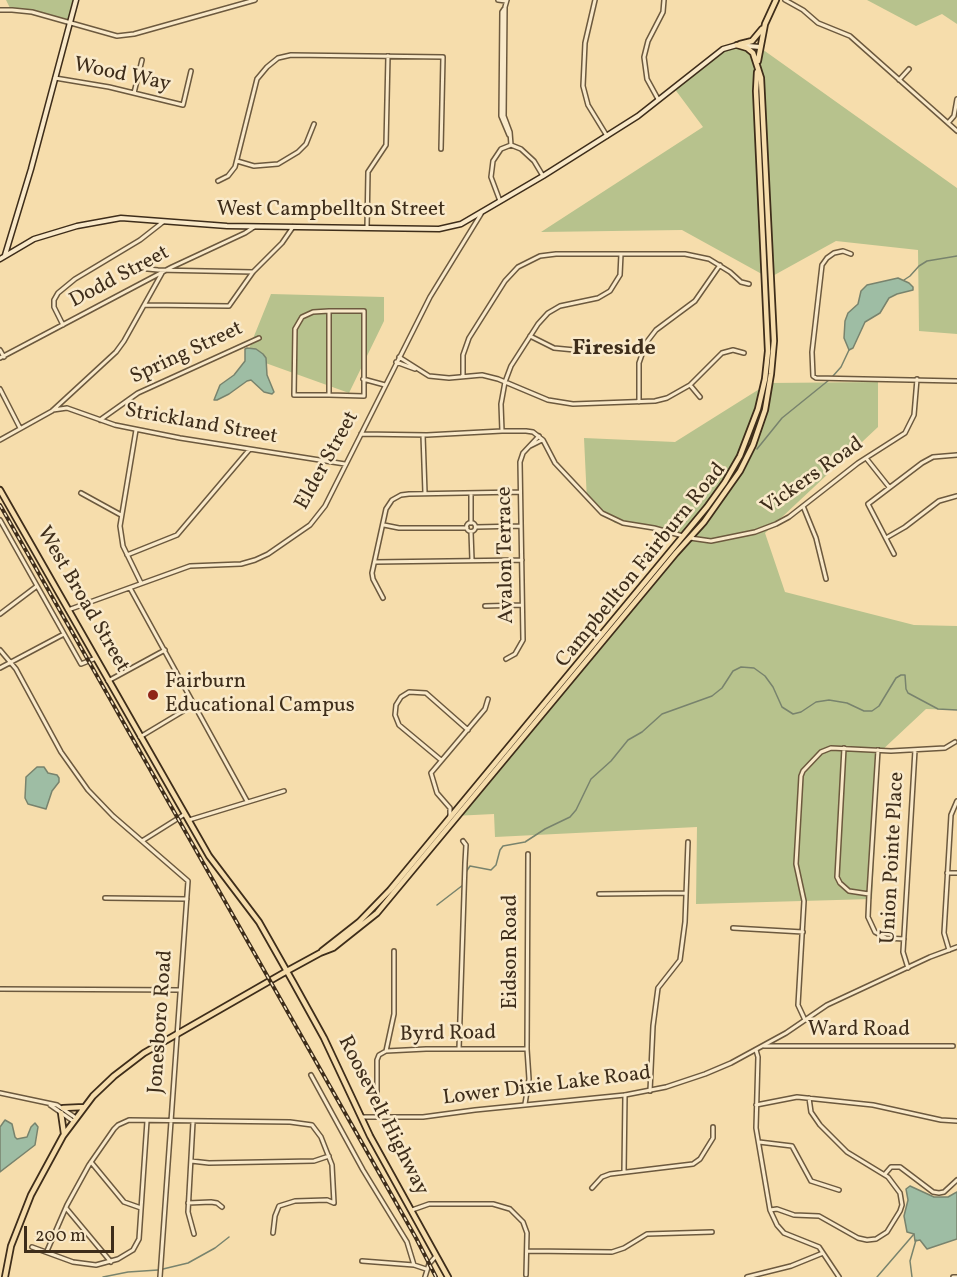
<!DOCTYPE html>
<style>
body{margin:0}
#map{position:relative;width:957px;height:1277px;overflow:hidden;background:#f6ddac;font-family:Vollkorn,serif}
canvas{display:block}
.scale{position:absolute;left:24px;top:1226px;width:90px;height:27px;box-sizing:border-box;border:3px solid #3e2d1a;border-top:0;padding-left:8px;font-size:18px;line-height:21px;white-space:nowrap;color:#3e2d1a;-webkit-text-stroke:4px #f9e9c9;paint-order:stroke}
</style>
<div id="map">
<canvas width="957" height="1277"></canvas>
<div class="scale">200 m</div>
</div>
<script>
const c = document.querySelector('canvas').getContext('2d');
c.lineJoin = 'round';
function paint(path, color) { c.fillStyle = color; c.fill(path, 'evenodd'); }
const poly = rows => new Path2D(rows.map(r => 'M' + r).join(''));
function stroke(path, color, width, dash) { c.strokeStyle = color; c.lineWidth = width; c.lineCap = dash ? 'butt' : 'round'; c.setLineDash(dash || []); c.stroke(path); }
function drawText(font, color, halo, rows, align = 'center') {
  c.font = font + ' Vollkorn,serif'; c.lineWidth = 5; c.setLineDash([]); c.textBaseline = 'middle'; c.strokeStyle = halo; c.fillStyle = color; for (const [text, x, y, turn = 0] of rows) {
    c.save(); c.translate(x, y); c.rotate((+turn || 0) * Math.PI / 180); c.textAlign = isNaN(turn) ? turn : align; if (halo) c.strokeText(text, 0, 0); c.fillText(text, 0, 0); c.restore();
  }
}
paint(poly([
 [6,0,77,0,70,24,11,10],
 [867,0,957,0,957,24,942,14,916,26],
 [740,46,762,49,957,188,957,334,919,331,918,250,836,241,769,278,682,230,541,232,703,127,674,88,726,49],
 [271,294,384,297,384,321,349,393,246,356],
 [878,382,878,427,765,533,785,592,914,625,957,626,957,710,926,709,879,753,872,899,696,904,697,827,495,837,494,814,453,816,687,539,644,527,615,523,587,501,584,438,675,442,769,383]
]), '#b7c28d');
const water = poly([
 [898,278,909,283,913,287,913,290,897,294,889,298,880,313,865,322,853,348,849,350,844,338,845,321,848,313,858,304,861,291,867,285,898,278],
 [247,348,256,349,263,354,266,358,267,375,274,392,272,394,264,392,251,380,247,381,229,394,217,400,214,400,220,385,234,375,245,361,245,349,247,348],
 [37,767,44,767,48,773,57,775,59,778,59,782,52,791,46,809,28,804,25,798,26,777,37,767],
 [5,1120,12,1124,15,1137,17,1139,27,1137,31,1127,35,1123,38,1127,35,1145,0,1172,0,1127,5,1120],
 [910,1186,934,1197,948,1197,957,1192,957,1239,927,1249,920,1240,915,1241,914,1234,907,1232,904,1216,908,1200,906,1189,910,1186]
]);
paint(water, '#9ebda4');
stroke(water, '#78836d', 1.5);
stroke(poly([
 [904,280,910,276,919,266,927,261,957,256],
 [833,376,841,367,849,350],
 [757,449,782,418,829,380],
 [466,872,470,866,491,870,496,865,500,850,503,846,525,842,545,829,570,817,576,810,591,779,611,761,628,740,642,732,662,714,712,696,722,688,733,671,741,667,754,668,765,676,773,687,782,707,793,714,801,712,816,702,829,700,847,703,864,711,872,711,879,706,896,678,901,675,905,675,906,689,908,693,938,709,957,710],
 [437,905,463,885],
 [163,1269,188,1263,215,1248,229,1237],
 [103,1277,128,1272,158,1270],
 [877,1277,914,1234],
 [912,1277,910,1261,916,1240]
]), '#78836d', 1.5);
const minor = poly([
 [498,0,506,1],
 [507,0,505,7,504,116,510,132,511,145],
 [595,0,585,43,583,86,588,105,607,136],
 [785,0,803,10,818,23,850,36,957,131],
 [504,9,502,12,501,116,509,135],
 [0,10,12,10,32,12,117,36,134,34,255,0],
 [55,78,109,87,183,105,191,71],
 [899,80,909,69],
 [134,93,142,60],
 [658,99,647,79,644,57,648,41,663,12,664,0],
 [948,123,954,116,957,99],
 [237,161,254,166,278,164,298,152,306,144,314,124],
 [218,181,228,176,235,167,257,79,267,67,278,58,291,55,443,57,441,149],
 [500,201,491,177,493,161,501,149,511,145,521,149,534,161,543,176],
 [367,228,368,172,386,145,388,56],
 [851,254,843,251,834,253,827,258,822,265,812,352,813,376,816,378,957,381],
 [127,267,158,270,253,272],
 [145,305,229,306,253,272,282,243,293,227],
 [329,311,364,311,364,396,329,395,329,311],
 [63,325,54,307,54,300,58,293,75,279,140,240,163,222],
 [530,336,554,348,585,351],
 [0,350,4,357],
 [399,357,429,376,449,378,482,375,498,379,548,400,573,404,655,401,667,398,690,385,722,353,733,350,744,353],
 [0,358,172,267,245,233,254,227],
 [396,362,415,369],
 [463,376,463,355,469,338,505,281,518,267,540,256,556,254,685,254,709,259,730,272,741,282,749,284],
 [363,379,385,385],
 [690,385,700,397],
 [0,389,20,428],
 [329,395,294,395,295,329,302,317,313,312,329,311],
 [639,402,639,363,646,343,656,330,695,301,720,265],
 [53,410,67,408,115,425,180,438,345,464],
 [100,420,138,393,259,338],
 [136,430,120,526,123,546,141,583],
 [502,431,501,404,505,382,511,366,538,324,548,313,560,306,598,298,610,291,620,275,621,254],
 [361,434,427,435,502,431,526,431,533,432,543,440,555,463,602,513,623,523,654,528,683,536],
 [423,435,425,493],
 [0,440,52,411,116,352,124,341,162,273],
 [530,446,542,440],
 [866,458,889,487],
 [81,493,121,515],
 [471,493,471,523],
 [803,506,816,538,826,579],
 [0,520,81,664,96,658],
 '466.5 527a4.5 4.5 0 1 1 9 0a4.5 4.5 0 1 1-9 0Z',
 [384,525,399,528,467,528],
 [476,527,521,526],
 [471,532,472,560],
 [690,538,711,541,755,532,776,524,789,517,858,463,905,433,914,415,917,379],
 [886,538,905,527,939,501,957,496],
 [894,554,868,504,922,463,933,457,957,455],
 [127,555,177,535,249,450],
 [375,562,522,560],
 [130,588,247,801],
 [383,598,373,579,372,573,386,509,392,500,401,495,409,494,520,492],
 [485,606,522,605],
 [68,610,190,566,241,564,255,560,268,554,310,525,325,506,430,297,481,214],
 [0,614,37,586],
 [0,650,16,669,61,752,88,790,113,816,188,881,160,1277],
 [506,659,515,654,523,640,520,462,523,453,539,436],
 [0,668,64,634],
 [108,681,165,650],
 [140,737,195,704],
 [844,748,837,877,840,883,849,891,869,894,868,917,875,932,886,938,904,939],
 [441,760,399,725,395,715,396,705,401,697,409,692,426,693,468,730],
 [450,816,450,808,437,793,431,773,485,709,488,699],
 [189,820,284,791],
 [142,841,185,814],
 [947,873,957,873],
 [599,894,686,893],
 [869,894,878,750],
 [105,898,187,899],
 [733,928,803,932],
 [949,950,944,933,951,815,957,801],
 [908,968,903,952,915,750],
 [0,989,180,990],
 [805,1020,798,1005,804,901,796,864,801,776,803,771,821,752,831,748,891,751,945,748,955,742],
 [764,1046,953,1046],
 [459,1049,465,863,466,845,463,841],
 [527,1049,528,854],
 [756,1050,758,1057,756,1128,770,1210,777,1225,784,1233,819,1247,839,1277],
 [386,1051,394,1014,394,951],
 [311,1075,363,1170,407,1242,414,1265],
 [650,1091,653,1026,658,988,680,960,685,922,688,842],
 [0,1093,57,1105,76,1118],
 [50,1105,73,1121],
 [756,1105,797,1097,873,1105,941,1120,957,1121],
 [377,1117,377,1060,379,1055,386,1051,426,1049,527,1049,529,1079,525,1104],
 [193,1122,188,1212,194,1234],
 [759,1142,792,1146,811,1181,839,1190],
 [191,1161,209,1163,314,1161,329,1156],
 [91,1162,124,1202,141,1208],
 [624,1172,625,1095],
 [885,1174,891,1167,900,1167,933,1192,939,1193,944,1192,957,1180],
 [592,1188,602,1177,610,1174,693,1164,700,1159,713,1138,713,1127],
 [188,1203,211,1202,217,1203,222,1207],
 [66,1208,111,1262],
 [412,1210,429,1204,493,1204,510,1209,523,1222,527,1233,526,1275],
 [770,1210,777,1209,794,1215,819,1216,858,1238,867,1240,876,1239,887,1232,900,1211,902,1205,900,1193,888,1177,847,1152,820,1125,811,1112,809,1098],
 [32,1247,73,1262,96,1265,118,1259,133,1250,139,1239,147,1121],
 [47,1251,67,1205,89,1165,114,1129,118,1125,129,1120,290,1122,312,1125,321,1137,332,1165,334,1203,327,1200,295,1201,279,1206,275,1216,273,1233],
 [528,1251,612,1252,624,1248,647,1234,712,1232],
 [362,1261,414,1265,426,1269],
 [425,1277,429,1264,436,1256],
 [747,1277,791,1266,823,1253],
 [953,1277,957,1277]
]);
const tertiary = poly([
 [362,1117,423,1117,475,1110,625,1095,666,1087,705,1074,731,1063,786,1033,827,1005,930,957,957,947]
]);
const secondary = poly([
 [5,255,31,169,76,0],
 [0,259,34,239,77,226,121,218,227,226,439,229,461,224,543,176,638,116,723,49,737,45,760,47]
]);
const primary = poly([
 [740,44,752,41,762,29],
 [758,61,765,24,776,0],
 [0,490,209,856,259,922,293,982,324,1038,370,1136,448,1277],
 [322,951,359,922,390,890,707,507,725,482,740,456,758,409,765,379,768,351,756,91,757,72],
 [63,1108,84,1107],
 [61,1113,64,1134],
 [5,1277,11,1246,31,1195,63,1136,93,1096,114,1076,144,1053,287,971,320,953,333,948,377,913,676,553,704,522,740,471,753,445,765,410,771,374,774,341,761,78,753,53,747,48,737,45]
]);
stroke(minor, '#6c593e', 6);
stroke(tertiary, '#6c593e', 6);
stroke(secondary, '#3e2d1a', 7);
stroke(primary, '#3e2d1a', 8);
stroke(minor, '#f9e9c9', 3);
stroke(tertiary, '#f9e9c9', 3);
stroke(secondary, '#f9e9c9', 4);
stroke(primary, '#f6ddac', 4.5);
const rail = poly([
 [0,505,416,1238,436,1277]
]);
stroke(rail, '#3e2d1a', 4);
stroke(rail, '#f9e9c9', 1.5, [4.5]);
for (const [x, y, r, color] of [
 [153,695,6,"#8f2418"]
]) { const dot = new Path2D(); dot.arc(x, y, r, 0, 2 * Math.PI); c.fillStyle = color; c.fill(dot); stroke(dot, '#f9e9c9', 2); }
drawText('21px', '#3e2d1a', '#f9e9c9', [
 ["Wood Way",122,76,12],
 ["West Campbellton Street",331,211],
 ["Dodd Street",120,278,-28],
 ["Spring Street",187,354,-25],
 ["Strickland Street",201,425,10],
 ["Elder Street",328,461,-61],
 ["Vickers Road",813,477,-35],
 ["Avalon Terrace",507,555,-91],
 ["Campbellton Fairburn Road",642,566,-51],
 ["West Broad Street",82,600,60],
 ["Union Pointe Place",894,858,-87],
 ["Eidson Road",512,952,-90],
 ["Jonesboro Road",162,1022,-86],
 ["Ward Road",859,1031],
 ["Byrd Road",448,1035,-1],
 ["Lower Dixie Lake Road",547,1087,-7],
 ["Roosevelt Highway",382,1116,63]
]);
drawText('21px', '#3e2d1a', '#f9e9c9', [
 ["Fairburn",165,683],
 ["Educational Campus",165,707]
], 'left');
drawText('bold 22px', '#3e2d1a', '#f9e9c9', [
 ["Fireside",614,350]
]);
</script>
